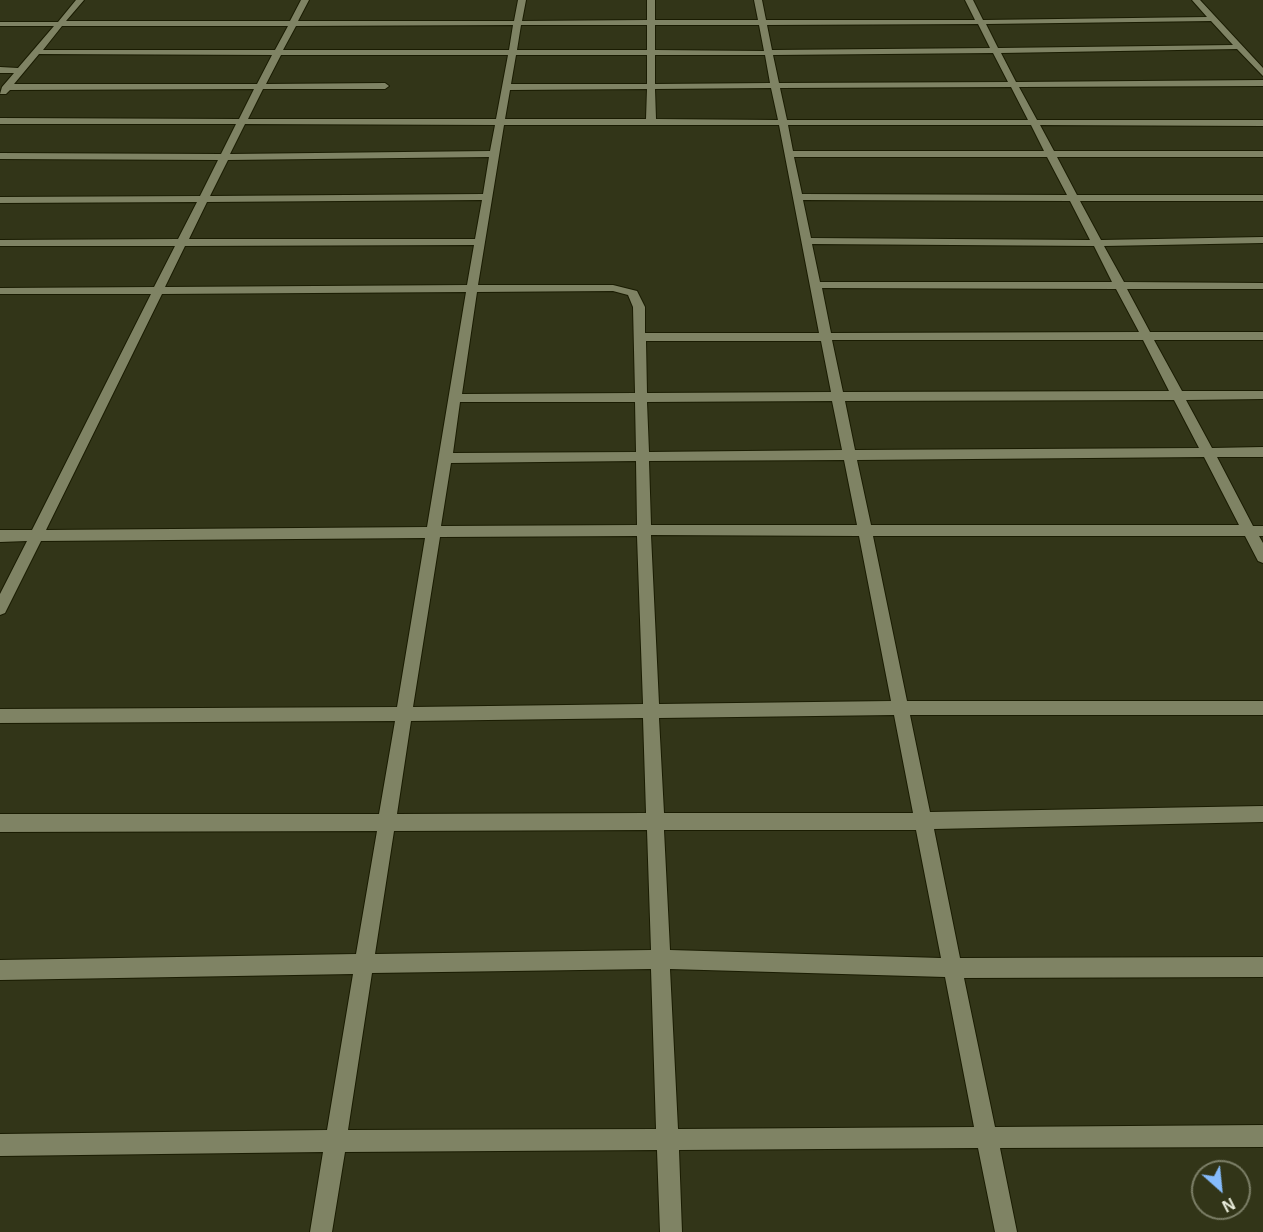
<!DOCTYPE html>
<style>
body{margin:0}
#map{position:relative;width:1263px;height:1232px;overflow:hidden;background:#323518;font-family:Arial,sans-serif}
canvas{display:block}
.north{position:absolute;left:1191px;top:1160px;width:60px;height:60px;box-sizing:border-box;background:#323518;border:2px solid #7c7f67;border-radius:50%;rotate:153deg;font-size:16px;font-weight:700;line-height:24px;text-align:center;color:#ebeedd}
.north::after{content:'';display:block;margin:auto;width:21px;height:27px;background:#85bbfb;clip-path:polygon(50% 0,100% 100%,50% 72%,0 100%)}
</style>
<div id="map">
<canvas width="1263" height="1232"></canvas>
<div class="north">N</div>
</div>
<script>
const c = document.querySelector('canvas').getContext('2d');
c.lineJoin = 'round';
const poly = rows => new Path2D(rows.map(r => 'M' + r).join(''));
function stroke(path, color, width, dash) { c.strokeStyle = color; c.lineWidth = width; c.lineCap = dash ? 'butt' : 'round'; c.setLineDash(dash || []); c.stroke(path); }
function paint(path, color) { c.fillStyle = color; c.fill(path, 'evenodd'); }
const minor = poly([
 [76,0,84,0,66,21,290,21,301,0,309,0,298,21,514,21,518,0,526,0,522,21,647,20,647,0,655,0,655,20,758,20,754,0,762,0,766,20,975,20,965,0,973,0,983,20,1207,17,1192,0,1200,0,1263,68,1263,76,1237,49,1001,53,1016,82,1263,80,1263,86,1019,87,1037,120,1263,120,1263,126,1040,125,1054,151,1263,151,1263,157,1057,157,1077,195,1263,195,1263,201,1080,201,1101,240,1263,237,1263,243,1104,246,1124,282,1263,283,1263,289,1127,289,1150,332,1263,332,1263,340,1154,340,1182,391,1263,391,1263,399,1186,400,1212,448,1263,447,1263,457,1217,457,1253,526,1263,526,1263,536,1259,536,1263,543,1263,563,1258,561,1245,536,873,536,907,701,1263,701,1263,715,910,715,930,812,1263,806,1263,822,934,829,960,958,1263,957,1263,977,964,978,995,1127,1263,1125,1263,1147,1000,1148,1017,1232,995,1232,978,1148,679,1150,682,1232,660,1232,657,1150,345,1152,332,1232,310,1232,323,1152,0,1156,0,1134,327,1130,353,974,0,980,0,960,356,954,377,831,0,832,0,814,379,814,395,721,0,723,0,709,397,707,425,538,41,541,5,613,0,615,0,594,27,541,0,542,0,530,32,530,151,294,0,294,0,288,154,287,175,246,0,246,0,240,178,239,197,202,0,203,0,197,200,196,218,160,0,159,0,153,221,154,236,124,0,124,0,118,239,119,254,89,10,90,6,94,0,94,2,87,14,73,0,73,0,67,18,68,54,26,0,26,0,22,58,22,76,0],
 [1211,21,1233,45,998,48,986,24,1211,21],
 [978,24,990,48,772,50,767,25,978,24],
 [513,25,509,50,283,50,296,26,513,25],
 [521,25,647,25,647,50,517,50,521,25],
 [655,25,759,25,764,51,655,50,655,25],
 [62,26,288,26,275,50,43,50,62,26],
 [993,53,1008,82,779,83,773,55,993,53],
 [39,54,272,55,257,84,14,84,39,54],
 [281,55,508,55,496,119,248,119,263,89,385,89,389,86,385,83,266,84,281,55],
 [516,55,647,55,647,84,511,84,516,55],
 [655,55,765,55,770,83,655,84,655,55],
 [1011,87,1028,120,787,120,780,88,1011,87],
 [771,88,778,120,656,119,655,89,771,88],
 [647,89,646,119,505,119,510,90,647,89],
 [245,124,495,125,490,151,230,154,245,124],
 [504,125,779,125,819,333,645,333,645,307,637,291,613,285,478,285,504,125],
 [788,125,1031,125,1044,151,793,151,788,125],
 [489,157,483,194,210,196,228,160,489,157],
 [794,157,1047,157,1067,195,802,194,794,157],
 [482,200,475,239,189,239,207,202,482,200],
 [803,200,1070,201,1090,240,811,238,803,200],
 [812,244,1094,246,1112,282,820,282,812,244],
 [474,245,467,285,165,287,185,246,474,245],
 [822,288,1116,289,1139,332,831,333,822,288],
 [613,291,628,295,633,307,635,393,462,394,477,292,613,291],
 [466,292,427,527,46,530,162,294,466,292],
 [832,340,1143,340,1169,391,843,392,832,340],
 [646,341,821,341,831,392,647,393,646,341],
 [1174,400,1199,448,855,450,845,401,1174,400],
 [832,401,842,450,649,452,647,402,832,401],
 [460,402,635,402,636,452,453,453,460,402],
 [1204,457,1239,525,871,525,857,460,1204,457],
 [844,460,857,525,651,525,649,461,844,460],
 [636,461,637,525,441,526,451,463,636,461],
 [651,535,859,536,891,701,659,704,651,535],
 [637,536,643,704,413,707,440,537,637,536],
 [894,715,913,813,664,813,659,718,894,715],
 [643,718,646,813,397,814,411,721,643,718],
 [647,830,651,950,375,954,394,831,647,830],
 [664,830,916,830,941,958,670,950,664,830],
 [651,969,656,1129,348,1130,372,973,651,969],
 [670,969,945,977,974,1127,678,1129,670,969]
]);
stroke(minor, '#1a1c02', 2);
paint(minor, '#7f8364');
</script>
